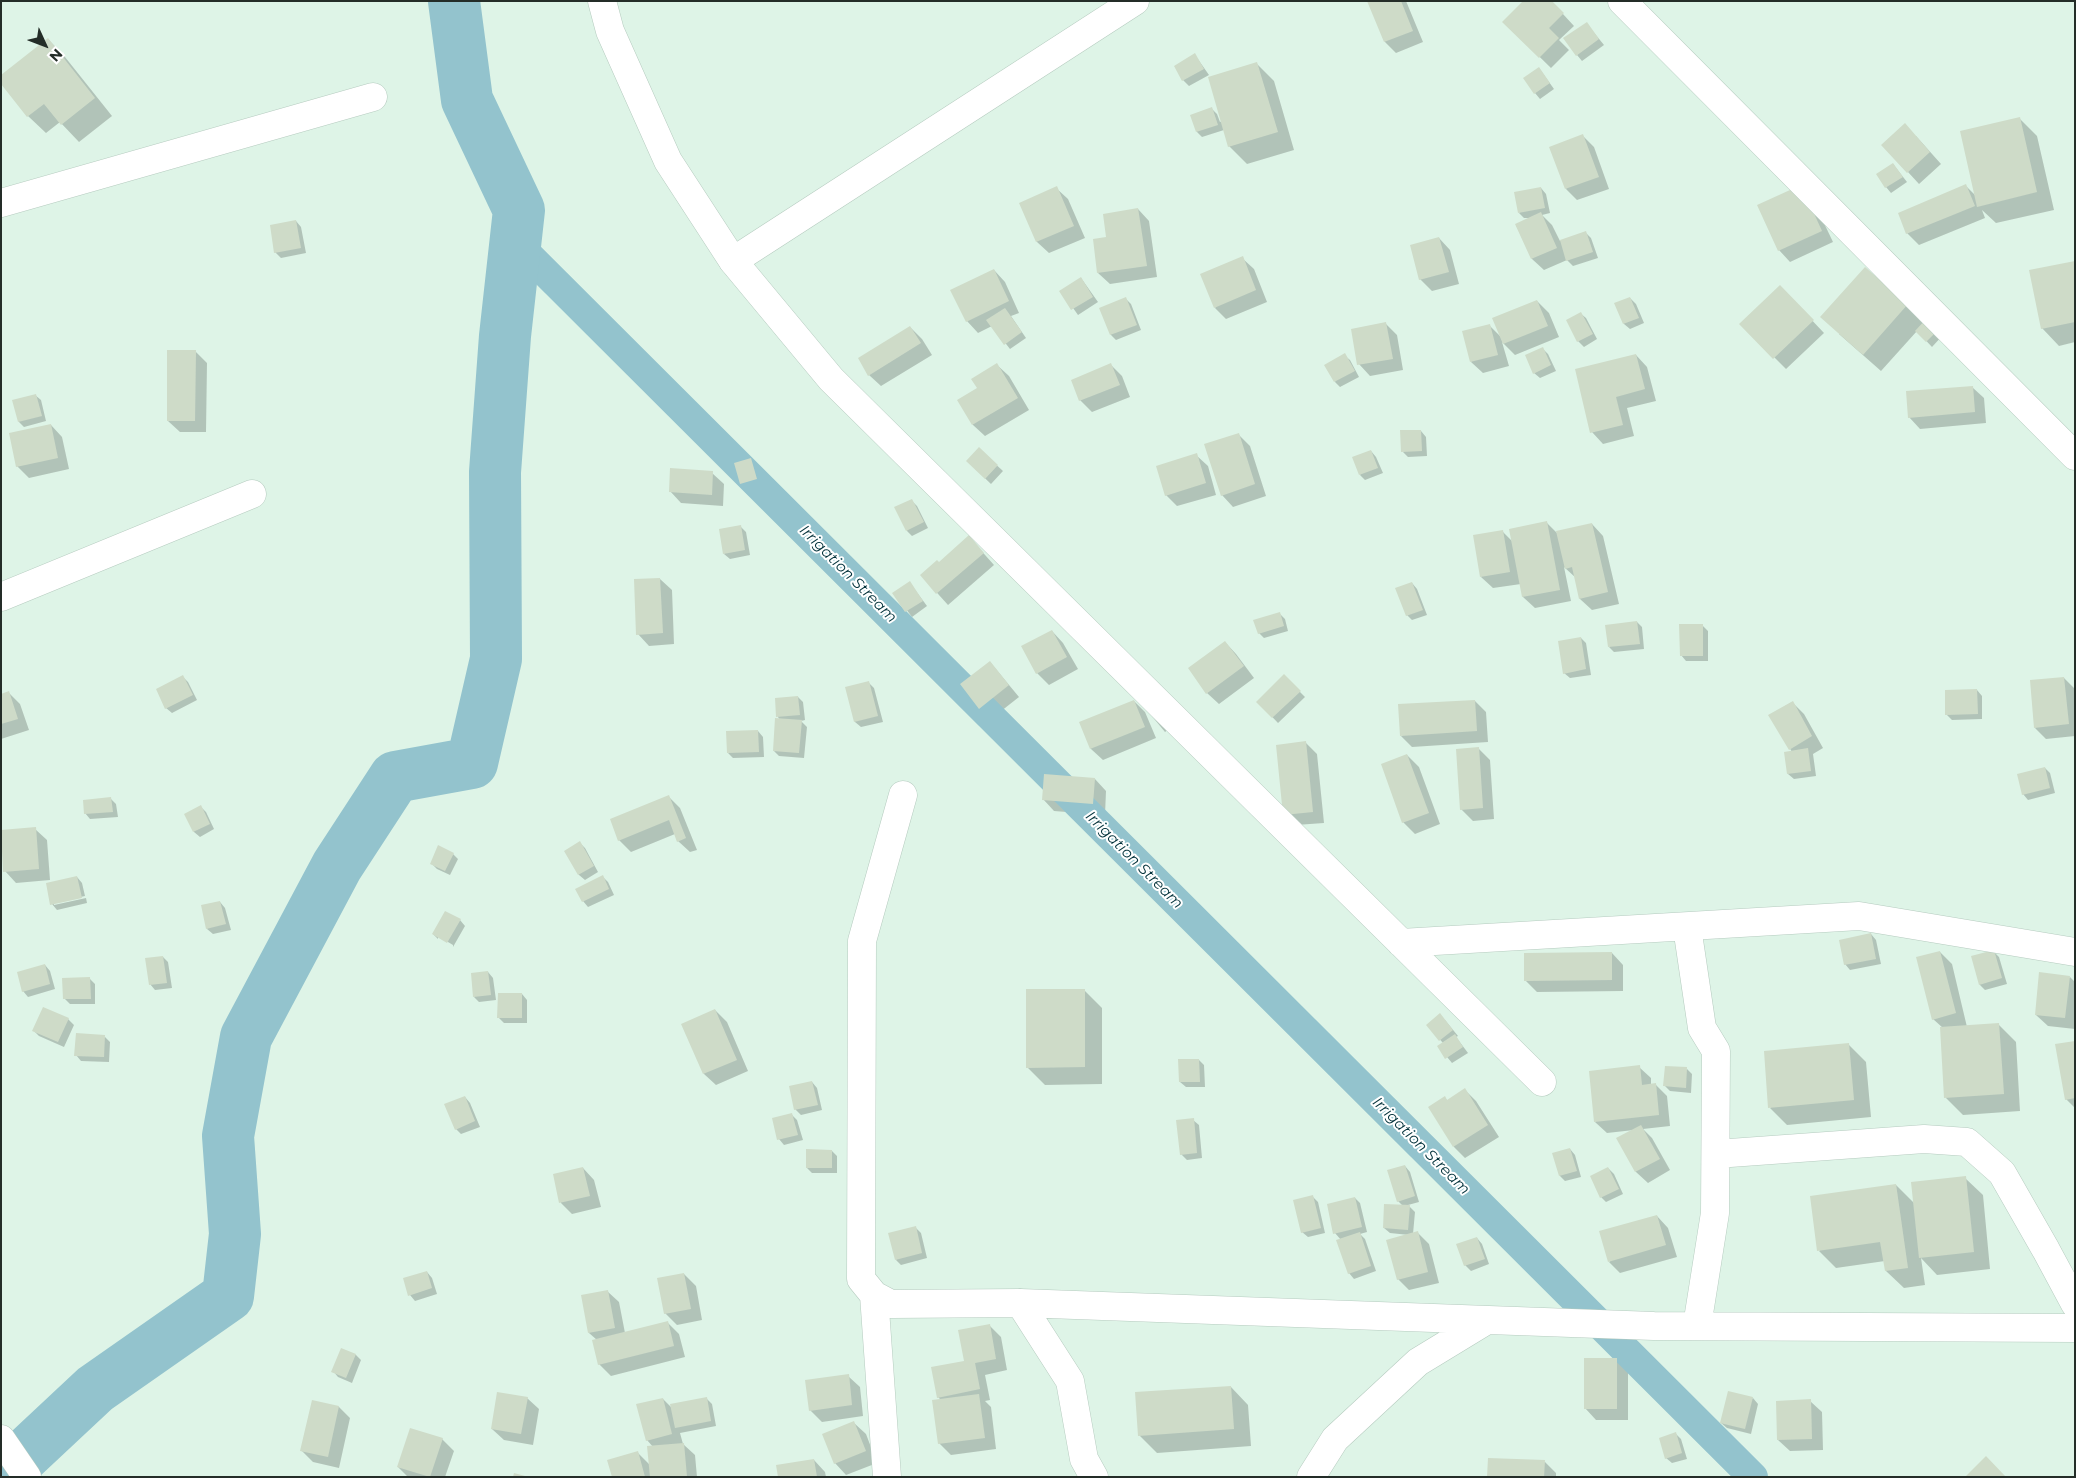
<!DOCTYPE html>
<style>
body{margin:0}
#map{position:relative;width:2076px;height:1478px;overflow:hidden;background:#def4e7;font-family:Montserrat,sans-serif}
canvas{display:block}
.frame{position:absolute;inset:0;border:2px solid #242d28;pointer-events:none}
.north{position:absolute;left:20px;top:20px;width:50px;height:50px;-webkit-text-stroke:4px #fff;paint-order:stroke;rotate:133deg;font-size:14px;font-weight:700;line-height:20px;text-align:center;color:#242d28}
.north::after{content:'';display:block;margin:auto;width:18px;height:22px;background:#242d28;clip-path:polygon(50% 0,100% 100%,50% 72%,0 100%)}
</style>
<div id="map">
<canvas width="2076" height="1478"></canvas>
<div class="frame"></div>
<div class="north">N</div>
</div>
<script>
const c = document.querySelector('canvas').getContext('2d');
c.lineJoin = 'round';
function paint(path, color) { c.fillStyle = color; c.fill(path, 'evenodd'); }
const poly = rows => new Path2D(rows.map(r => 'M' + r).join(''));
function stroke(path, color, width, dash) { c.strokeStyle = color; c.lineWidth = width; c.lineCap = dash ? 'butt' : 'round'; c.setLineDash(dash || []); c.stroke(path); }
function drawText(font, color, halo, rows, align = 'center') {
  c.font = font + ' Montserrat,sans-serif'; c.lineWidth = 4; c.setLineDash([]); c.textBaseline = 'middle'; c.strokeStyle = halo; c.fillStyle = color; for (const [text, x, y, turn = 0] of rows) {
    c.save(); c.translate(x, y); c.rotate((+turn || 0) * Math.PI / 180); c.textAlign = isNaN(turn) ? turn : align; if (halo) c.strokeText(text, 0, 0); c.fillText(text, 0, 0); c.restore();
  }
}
paint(poly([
 [1369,1,1406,1,1423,42,1396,53,1385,42],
 [1551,1,1574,26,1559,40,1569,50,1551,68,1504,22],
 [1587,24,1604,45,1582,61,1577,55],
 [48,39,65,57,112,116,79,142,60,122,46,133,28,116,1,82],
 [1195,55,1209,75,1189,86,1183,80],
 [1257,64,1274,81,1294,150,1247,164,1229,146,1224,130,1202,137,1197,132,1192,116,1212,109,1217,114,1220,122,1222,121],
 [1539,68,1554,89,1540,99,1535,93],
 [2019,118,2037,136,2054,210,1996,223,1982,210,1985,218,1919,245,1907,233,1966,186,1976,196],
 [1583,136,1594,147,1609,189,1577,200,1566,189],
 [1916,136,1941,164,1919,184,1908,172],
 [1893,164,1907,182,1891,193,1886,187],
 [1056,188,1068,199,1085,238,1049,253,1037,242,1021,204],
 [1541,188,1546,194,1550,213,1542,215,1552,225,1560,241,1586,233,1591,238,1598,258,1573,266,1567,260,1544,270,1532,259,1516,225,1530,218,1524,218,1519,213],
 [1812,198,1833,242,1790,262,1779,250],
 [1138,209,1149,221,1157,277,1110,284,1098,273,1108,238],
 [296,221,301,227,306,253,281,258,275,252],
 [1439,238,1450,250,1459,284,1432,291,1420,279],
 [1242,258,1254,269,1267,302,1226,319,1215,308],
 [2075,262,2075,342,2059,346,2042,328],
 [994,270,1005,282,1019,313,1011,316,1026,338,1010,349,992,326,978,333,967,321],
 [1081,278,1098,302,1078,315,1061,291],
 [1630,298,1636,304,1644,323,1630,329,1624,324,1616,304],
 [1791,298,1824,333,1786,369,1741,324],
 [1126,299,1131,304,1141,330,1116,340,1111,335,1101,309],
 [1537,301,1549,313,1559,337,1515,355,1502,342,1509,366,1483,373,1471,362,1489,325,1501,337],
 [1907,305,1943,335,1932,347,1917,331,1881,371,1839,334],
 [1580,313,1586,318,1597,339,1584,347,1578,341],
 [1385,323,1397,335,1403,370,1370,376,1359,364],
 [910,327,922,339,932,355,881,386,869,375],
 [1543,349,1548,354,1556,371,1540,378,1534,373],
 [195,351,207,363,206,432,180,432,168,421],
 [1344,355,1350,360,1359,377,1340,387,1335,382],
 [1636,355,1647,367,1656,401,1627,408,1634,436,1603,444,1592,432],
 [997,365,1009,376,1029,410,985,436,973,425,959,401,979,389],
 [1111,365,1122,376,1130,397,1092,412,1080,400],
 [1972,387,1984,398,1986,423,1920,429,1909,417],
 [35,395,41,400,46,421,24,427,19,422,13,401],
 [51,425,62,437,69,469,29,478,17,466],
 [1421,431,1426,437,1427,456,1408,457,1403,452],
 [1238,434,1250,446,1266,496,1233,507,1222,495],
 [979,449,1003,471,991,484,967,461],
 [1371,451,1376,457,1383,473,1365,480,1360,475],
 [1196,455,1208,466,1216,495,1177,506,1166,495],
 [751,459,756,465,762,484,746,489,741,483],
 [712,473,724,484,723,506,681,503,670,491],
 [911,500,917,506,928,528,912,536,907,531],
 [1547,523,1557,533,1592,524,1603,536,1619,604,1592,610,1580,599,1576,578,1564,567,1571,601,1535,608,1523,597,1521,584,1493,588,1481,577,1503,532,1513,542],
 [740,526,746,532,750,555,730,559,724,554],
 [969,537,994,565,948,605,921,575,939,563],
 [660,579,672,590,674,644,649,646,638,634],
 [910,583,927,606,912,617,894,593],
 [1412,583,1417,589,1427,615,1412,620,1407,615],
 [1279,613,1285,619,1288,631,1264,638,1259,633],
 [1637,622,1642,627,1644,649,1614,652,1609,647],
 [1702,625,1708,631,1708,661,1686,661,1681,655],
 [1052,631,1063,643,1078,669,1049,685,1037,673],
 [1581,638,1586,643,1591,675,1570,678,1564,673],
 [1225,642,1236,654,1254,678,1219,704,1207,693],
 [990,662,1019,697,991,719,980,708],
 [1284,676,1305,697,1278,723,1258,702],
 [183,677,188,682,197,700,172,713,166,708],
 [2064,678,2075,689,2075,736,2046,739,2035,728],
 [869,683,874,688,883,722,861,727,855,722,847,688],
 [1977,690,1982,696,1982,719,1952,720,1946,714],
 [9,693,20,704,29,730,1,739,1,695],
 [798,697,803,702,805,720,801,721,807,727,804,758,779,756,774,751,780,720,778,717,776,699],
 [1134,701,1145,712,1156,738,1103,760,1091,749,1080,723],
 [1475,701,1486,712,1488,742,1412,747,1401,736],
 [1792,702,1804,714,1823,748,1813,754,1816,776,1794,779,1788,774,1792,752,1770,715],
 [1146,709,1178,722,1165,732],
 [758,731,763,737,764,757,733,758,728,753],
 [1305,742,1317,754,1324,823,1296,825,1284,814],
 [1478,748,1490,760,1494,819,1473,821,1461,809],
 [1407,755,1419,767,1440,824,1415,834,1403,822],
 [2045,768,2050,773,2055,793,2028,800,2023,794],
 [1095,779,1106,791,1105,815,1054,811,1043,799],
 [669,797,680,808,697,850,690,852,678,841,675,834,631,852,619,840],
 [111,799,116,804,118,817,90,819,85,813],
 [201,807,206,812,214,829,200,837,194,832,186,814],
 [35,829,47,840,50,880,16,883,5,871],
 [580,843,585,848,598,872,585,880,579,875,566,851],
 [453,854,458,859,450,875,437,869,431,863],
 [77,877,82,883,85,896,54,903,54,905,86,898,87,903,57,910,52,904],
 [603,877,608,882,614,895,588,907,583,901],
 [220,902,225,908,231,930,213,934,207,929],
 [460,920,465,926,453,947,453,945,438,936,438,939,433,934],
 [1871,934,1876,940,1881,964,1850,970,1845,964],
 [1993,951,1999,957,2007,984,1985,990,1980,985,1972,957],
 [1940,952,1952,964,1967,1027,1998,1024,2016,1042,2020,1111,1963,1115,1946,1098,1943,1028,1933,1019],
 [1612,953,1623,965,1623,991,1537,992,1525,980],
 [163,957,168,962,172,988,155,990,150,984],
 [45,965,50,971,55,989,28,997,23,991],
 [488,972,493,978,496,1000,479,1002,474,997],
 [2070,977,2075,982,2075,1029,2048,1026,2036,1015],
 [90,979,95,984,95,1004,70,1004,64,998],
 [1084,990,1102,1008,1102,1084,1045,1085,1027,1067],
 [522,994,527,1000,527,1023,504,1023,498,1017],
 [715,1010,727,1022,748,1071,716,1085,704,1074,683,1024],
 [68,1019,74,1025,64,1047,39,1036,34,1031],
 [1445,1020,1458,1036,1456,1037,1468,1053,1452,1063,1438,1046,1443,1043,1427,1025],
 [105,1037,110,1042,109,1062,81,1061,76,1055],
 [2075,1042,2075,1108,2066,1099],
 [1848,1044,1866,1062,1871,1117,1787,1125,1770,1108],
 [1199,1060,1204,1065,1205,1087,1186,1087,1180,1082],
 [1639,1067,1651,1078,1651,1085,1656,1085,1667,1096,1670,1126,1643,1129,1652,1138,1670,1170,1648,1183,1636,1172,1618,1139,1634,1130,1607,1133,1595,1122],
 [1687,1069,1692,1074,1691,1093,1670,1091,1665,1086],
 [812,1082,817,1088,822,1110,801,1115,795,1109],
 [1465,1090,1476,1101,1499,1137,1465,1158,1454,1147,1445,1098,1448,1101],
 [465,1097,470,1103,480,1127,461,1134,456,1129],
 [792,1115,797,1120,803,1140,784,1145,779,1139],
 [1193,1120,1199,1125,1202,1158,1187,1160,1181,1154],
 [1570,1149,1575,1155,1581,1177,1565,1181,1560,1176,1554,1154],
 [832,1151,837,1156,837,1173,812,1173,807,1168],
 [1405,1166,1410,1172,1419,1202,1408,1205,1415,1212,1413,1234,1418,1233,1429,1244,1439,1283,1409,1290,1398,1279,1409,1235,1390,1233,1384,1228,1403,1206,1398,1201],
 [583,1168,594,1180,601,1207,572,1214,561,1203,554,1175],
 [1608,1168,1614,1174,1623,1194,1606,1202,1601,1197],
 [1965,1178,1983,1195,1990,1269,1937,1275,1921,1258,1925,1285,1904,1288,1886,1271,1885,1261,1836,1268,1819,1251,1896,1185,1915,1204],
 [1313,1197,1318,1202,1325,1233,1308,1237,1302,1232],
 [1355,1198,1360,1203,1367,1232,1360,1234,1365,1239,1376,1271,1354,1279,1349,1273,1341,1240,1335,1233],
 [1657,1216,1668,1228,1677,1257,1620,1273,1609,1262],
 [915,1227,921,1233,927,1258,901,1265,896,1260],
 [1477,1238,1482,1244,1489,1264,1471,1271,1465,1265],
 [427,1272,432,1278,437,1294,415,1301,410,1295],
 [684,1274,696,1286,702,1320,677,1325,665,1313],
 [607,1291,619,1302,625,1333,667,1322,679,1334,685,1357,611,1376,599,1364,597,1340,589,1333],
 [989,1325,1001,1337,1007,1370,985,1375,990,1400,985,1401,991,1407,996,1449,951,1455,939,1443,941,1400,938,1397,965,1362],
 [342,1349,356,1355,361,1360,352,1383,338,1377,333,1371],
 [1617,1359,1628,1371,1628,1420,1596,1420,1585,1408],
 [848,1376,860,1387,863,1416,822,1422,810,1410],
 [1231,1387,1248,1405,1251,1446,1157,1453,1139,1435],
 [527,1398,539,1409,533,1445,504,1440,492,1429],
 [706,1398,712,1404,716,1426,680,1433,683,1444,695,1455,697,1477,613,1477,638,1453,650,1465,653,1447,647,1440,663,1399,673,1409],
 [1753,1398,1758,1404,1751,1434,1727,1428,1721,1423],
 [313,1401,339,1407,350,1418,339,1468,313,1462,301,1450],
 [1810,1401,1822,1412,1823,1450,1790,1451,1778,1440],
 [854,1423,866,1434,877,1463,846,1475,835,1463],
 [1676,1434,1681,1439,1687,1459,1672,1463,1666,1458],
 [442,1439,454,1451,445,1477,408,1477,398,1467],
 [814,1460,825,1472,826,1477,779,1477],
 [1545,1462,1556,1473,1556,1477,1488,1477]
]), '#0003');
stroke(poly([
 [516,243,1753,1477]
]), '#93c3cd', 30);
stroke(poly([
 [12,1477,17,1462,95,1389,228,1296,235,1234,228,1136,246,1037,337,866,395,777,472,763,496,659,495,472,505,336,519,210,467,100,454,1]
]), '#93c3cd', 52);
paint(poly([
 [1367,1,1401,1,1413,31,1384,42],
 [1523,1,1552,1,1564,13,1549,28,1559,38,1539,58,1502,22],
 [1587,22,1599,39,1576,56,1563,38],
 [48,38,95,98,61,125,44,104,27,117,1,84,1,75],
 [1195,53,1204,69,1182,81,1174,66],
 [1257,62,1278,132,1228,147,1208,77],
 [1539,67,1550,83,1534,94,1523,78],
 [1212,107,1218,125,1196,132,1190,115],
 [2020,117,2037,192,1977,207,1960,131],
 [1905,123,1930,152,1907,173,1881,145],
 [1583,134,1599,177,1565,189,1549,147],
 [1893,163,1903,177,1885,188,1876,174],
 [1966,184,1975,206,1906,234,1898,213],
 [1801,185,1822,231,1778,251,1757,205],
 [1057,186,1074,226,1036,242,1019,203],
 [1541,187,1545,208,1518,213,1514,192],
 [1138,208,1147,266,1097,273,1093,239,1106,237,1103,214],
 [1541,212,1557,248,1531,259,1515,224],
 [296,220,301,248,274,253,270,225],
 [1586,231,1593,252,1566,261,1560,240],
 [1439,237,1449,272,1419,280,1410,245],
 [1243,256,1256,290,1214,308,1200,274],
 [2075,261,2075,322,2041,329,2029,270],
 [1865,267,1908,304,1863,355,1820,317],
 [994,269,1009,301,966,322,950,290],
 [1081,277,1093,297,1071,310,1059,291],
 [1780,285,1814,320,1773,359,1739,324],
 [1126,297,1137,325,1110,335,1099,308],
 [1630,297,1639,318,1623,324,1614,303],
 [1537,300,1548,326,1503,344,1492,318],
 [1005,308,1022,332,1004,345,986,320],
 [1581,312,1593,334,1577,342,1566,320],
 [1927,318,1939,329,1926,342,1915,331],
 [1386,322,1393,359,1357,365,1351,329],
 [1490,324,1498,355,1470,362,1462,331],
 [910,326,921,343,868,376,858,358],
 [1543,347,1551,365,1533,374,1525,355],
 [167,350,196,350,195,421,167,421],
 [1345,353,1355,371,1334,382,1324,365],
 [1636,354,1645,389,1616,397,1623,425,1590,433,1575,369],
 [997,363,1018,398,972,425,957,400,977,388,971,379],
 [1111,363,1120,385,1079,401,1071,380],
 [1973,386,1975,412,1908,418,1906,391],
 [36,394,42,416,18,422,12,400],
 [51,424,58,458,16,467,9,433],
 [1400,430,1421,430,1422,451,1401,452],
 [1239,433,1255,484,1221,496,1204,444],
 [979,447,998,465,985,479,966,461],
 [1371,450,1378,468,1359,475,1352,457],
 [1197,453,1206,483,1165,496,1156,466],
 [751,458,757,479,740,484,734,463],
 [670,468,713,471,712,495,669,492],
 [912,499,924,522,906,531,894,507],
 [1547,521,1560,590,1522,597,1509,529],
 [1592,523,1608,592,1579,599,1572,567,1565,569,1556,531],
 [741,525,745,550,723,554,719,529],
 [1503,530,1510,572,1480,577,1473,535],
 [969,535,984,553,936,594,920,575,937,560,939,562],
 [660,578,663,633,636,635,634,579],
 [910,581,923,601,905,612,892,593],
 [1412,582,1423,610,1406,616,1395,588],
 [1280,612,1284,626,1258,634,1253,620],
 [1637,621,1640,644,1608,647,1605,625],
 [1679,624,1703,624,1703,656,1680,656],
 [1052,630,1067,657,1036,674,1021,646],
 [1581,637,1586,669,1563,674,1558,641],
 [1225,641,1244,666,1206,694,1188,668],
 [990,661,1009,685,979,709,960,684],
 [1284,674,1301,691,1272,718,1256,702],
 [183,675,193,695,165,709,156,689],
 [2064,677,2069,724,2034,728,2030,680],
 [869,681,878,716,854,722,845,687],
 [1977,689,1978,714,1945,715,1945,690],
 [9,691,18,719,1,724,1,694],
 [798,696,800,715,776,717,775,698],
 [1134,700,1145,727,1090,749,1079,722],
 [1475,700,1477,731,1400,736,1398,704],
 [1793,701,1812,736,1789,750,1768,715],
 [775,718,802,720,799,753,773,751],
 [758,730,759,752,727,753,726,731],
 [1306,741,1313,812,1283,815,1276,745],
 [1479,747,1483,808,1460,810,1456,749],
 [1808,748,1811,771,1787,774,1784,752],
 [1407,754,1429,813,1402,823,1381,764],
 [2045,767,2050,788,2022,795,2017,774],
 [1044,774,1095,778,1093,804,1042,800],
 [669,795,686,838,677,842,669,820,618,841,610,819],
 [111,797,113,812,84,814,83,800],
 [201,805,210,824,193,832,184,814],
 [36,827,39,869,3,872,1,830],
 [580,841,594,866,578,875,564,851],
 [438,845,454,853,445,871,430,864],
 [603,875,609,889,582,902,575,889],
 [77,876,82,898,50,905,46,883],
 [220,901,226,924,206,929,201,905],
 [445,911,461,919,447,943,432,934],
 [1871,933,1876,959,1844,965,1839,940],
 [1994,950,2002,978,1979,985,1971,956],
 [1940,951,1956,1013,1932,1020,1916,957],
 [1612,952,1612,980,1524,981,1524,953],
 [163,956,167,983,149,985,145,958],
 [45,964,50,984,22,992,17,972],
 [488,971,491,995,473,997,471,973],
 [2039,972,2070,976,2065,1018,2035,1015],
 [90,977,91,999,63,999,62,978],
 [1026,989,1085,989,1085,1067,1026,1068],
 [498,993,522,993,522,1018,497,1018],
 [43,1007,69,1018,58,1042,32,1031],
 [715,1009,737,1060,703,1074,681,1024],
 [1440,1013,1453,1030,1439,1041,1426,1025],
 [1999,1023,2004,1094,1944,1098,1940,1027],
 [76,1033,105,1035,104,1057,74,1056],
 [1455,1034,1463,1047,1445,1059,1437,1046],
 [2075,1041,2075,1098,2065,1100,2055,1044],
 [1849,1043,1854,1100,1768,1108,1764,1051],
 [1178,1059,1199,1059,1200,1082,1179,1082],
 [1640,1065,1642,1085,1656,1083,1659,1115,1594,1122,1589,1071],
 [1665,1066,1687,1067,1686,1088,1663,1086],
 [812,1081,818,1105,794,1110,789,1086],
 [1465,1088,1488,1125,1453,1147,1428,1107,1445,1096,1447,1100],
 [465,1096,475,1121,455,1130,444,1104],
 [792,1113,798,1135,777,1140,772,1118],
 [1194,1118,1197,1153,1180,1155,1176,1120],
 [1641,1125,1660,1159,1635,1172,1616,1138],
 [1570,1148,1577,1171,1559,1176,1552,1153],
 [806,1149,832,1150,832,1168,806,1168],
 [1405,1165,1415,1196,1397,1202,1387,1170],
 [583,1167,590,1196,559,1203,553,1174],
 [1608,1167,1619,1189,1600,1198,1590,1176],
 [1966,1176,1974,1252,1919,1258,1911,1182],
 [1896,1184,1908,1268,1885,1271,1880,1242,1817,1251,1810,1196],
 [1313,1195,1321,1228,1301,1233,1293,1200],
 [1355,1197,1362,1227,1333,1234,1327,1204],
 [1384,1204,1410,1205,1408,1230,1383,1228],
 [1657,1215,1666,1245,1608,1262,1599,1231],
 [916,1226,922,1253,895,1260,888,1233],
 [1418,1231,1428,1272,1397,1280,1386,1240],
 [1360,1232,1371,1266,1348,1274,1336,1240],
 [1477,1237,1485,1259,1464,1266,1456,1244],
 [427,1271,432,1288,408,1296,403,1278],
 [684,1273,691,1309,664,1314,657,1278],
 [608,1290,615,1328,588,1333,581,1295],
 [668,1321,674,1346,598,1365,592,1340],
 [990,1324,996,1359,975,1363,980,1389,937,1398,931,1367,964,1361,958,1330],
 [341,1348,356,1354,346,1378,331,1372],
 [1584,1358,1617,1358,1617,1409,1584,1409],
 [849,1374,852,1405,809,1411,805,1380],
 [1231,1386,1234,1429,1138,1436,1135,1392],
 [1728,1391,1753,1397,1745,1429,1720,1423],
 [497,1392,528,1397,521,1434,491,1429],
 [979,1394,985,1438,938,1444,932,1400],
 [707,1397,711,1421,675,1428,670,1404],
 [663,1398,672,1434,646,1441,636,1404],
 [1811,1399,1812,1439,1777,1440,1776,1401],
 [312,1400,339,1406,328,1457,300,1451],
 [854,1421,866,1451,834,1464,822,1434],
 [410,1428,443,1438,430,1477,397,1467],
 [1676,1432,1682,1453,1665,1459,1659,1438],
 [684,1443,687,1477,650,1477,647,1446],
 [638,1451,645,1477,612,1477,607,1460],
 [1986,1456,2006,1477,1965,1477],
 [1488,1458,1545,1460,1544,1477,1487,1477],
 [814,1459,817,1477,778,1477,776,1465],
 [514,1473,525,1476,525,1477,513,1477]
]), '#cedbc8');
const minor = poly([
 [602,1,610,31,668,161,733,261,831,379,1542,1082],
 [1622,1,2075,456],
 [1,203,373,97],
 [903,795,862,941,861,1279,874,1295,891,1304,1020,1303,1654,1326,2075,1328],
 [1687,927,1702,1028,1716,1051,1715,1213,1697,1326],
 [1401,943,1859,916,2075,952],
 [1716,1154,1924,1139,1967,1142,2002,1173,2046,1250,2075,1304],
 [874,1295,887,1477],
 [1020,1303,1070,1381,1084,1459,1094,1477],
 [1,1439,27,1477],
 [1311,1477,1335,1439,1418,1362,1487,1320]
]);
const tertiary = poly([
 [733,261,1135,1],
 [1,597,252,494]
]);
stroke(minor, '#b5cbbf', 29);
stroke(tertiary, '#b5cbbf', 29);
stroke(minor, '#fff', 28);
stroke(tertiary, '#fff', 28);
drawText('italic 15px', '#013039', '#fff', [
 ["Irrigation Stream",848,574,45],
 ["Irrigation Stream",1134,860,45],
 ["Irrigation Stream",1421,1146,45]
]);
</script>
